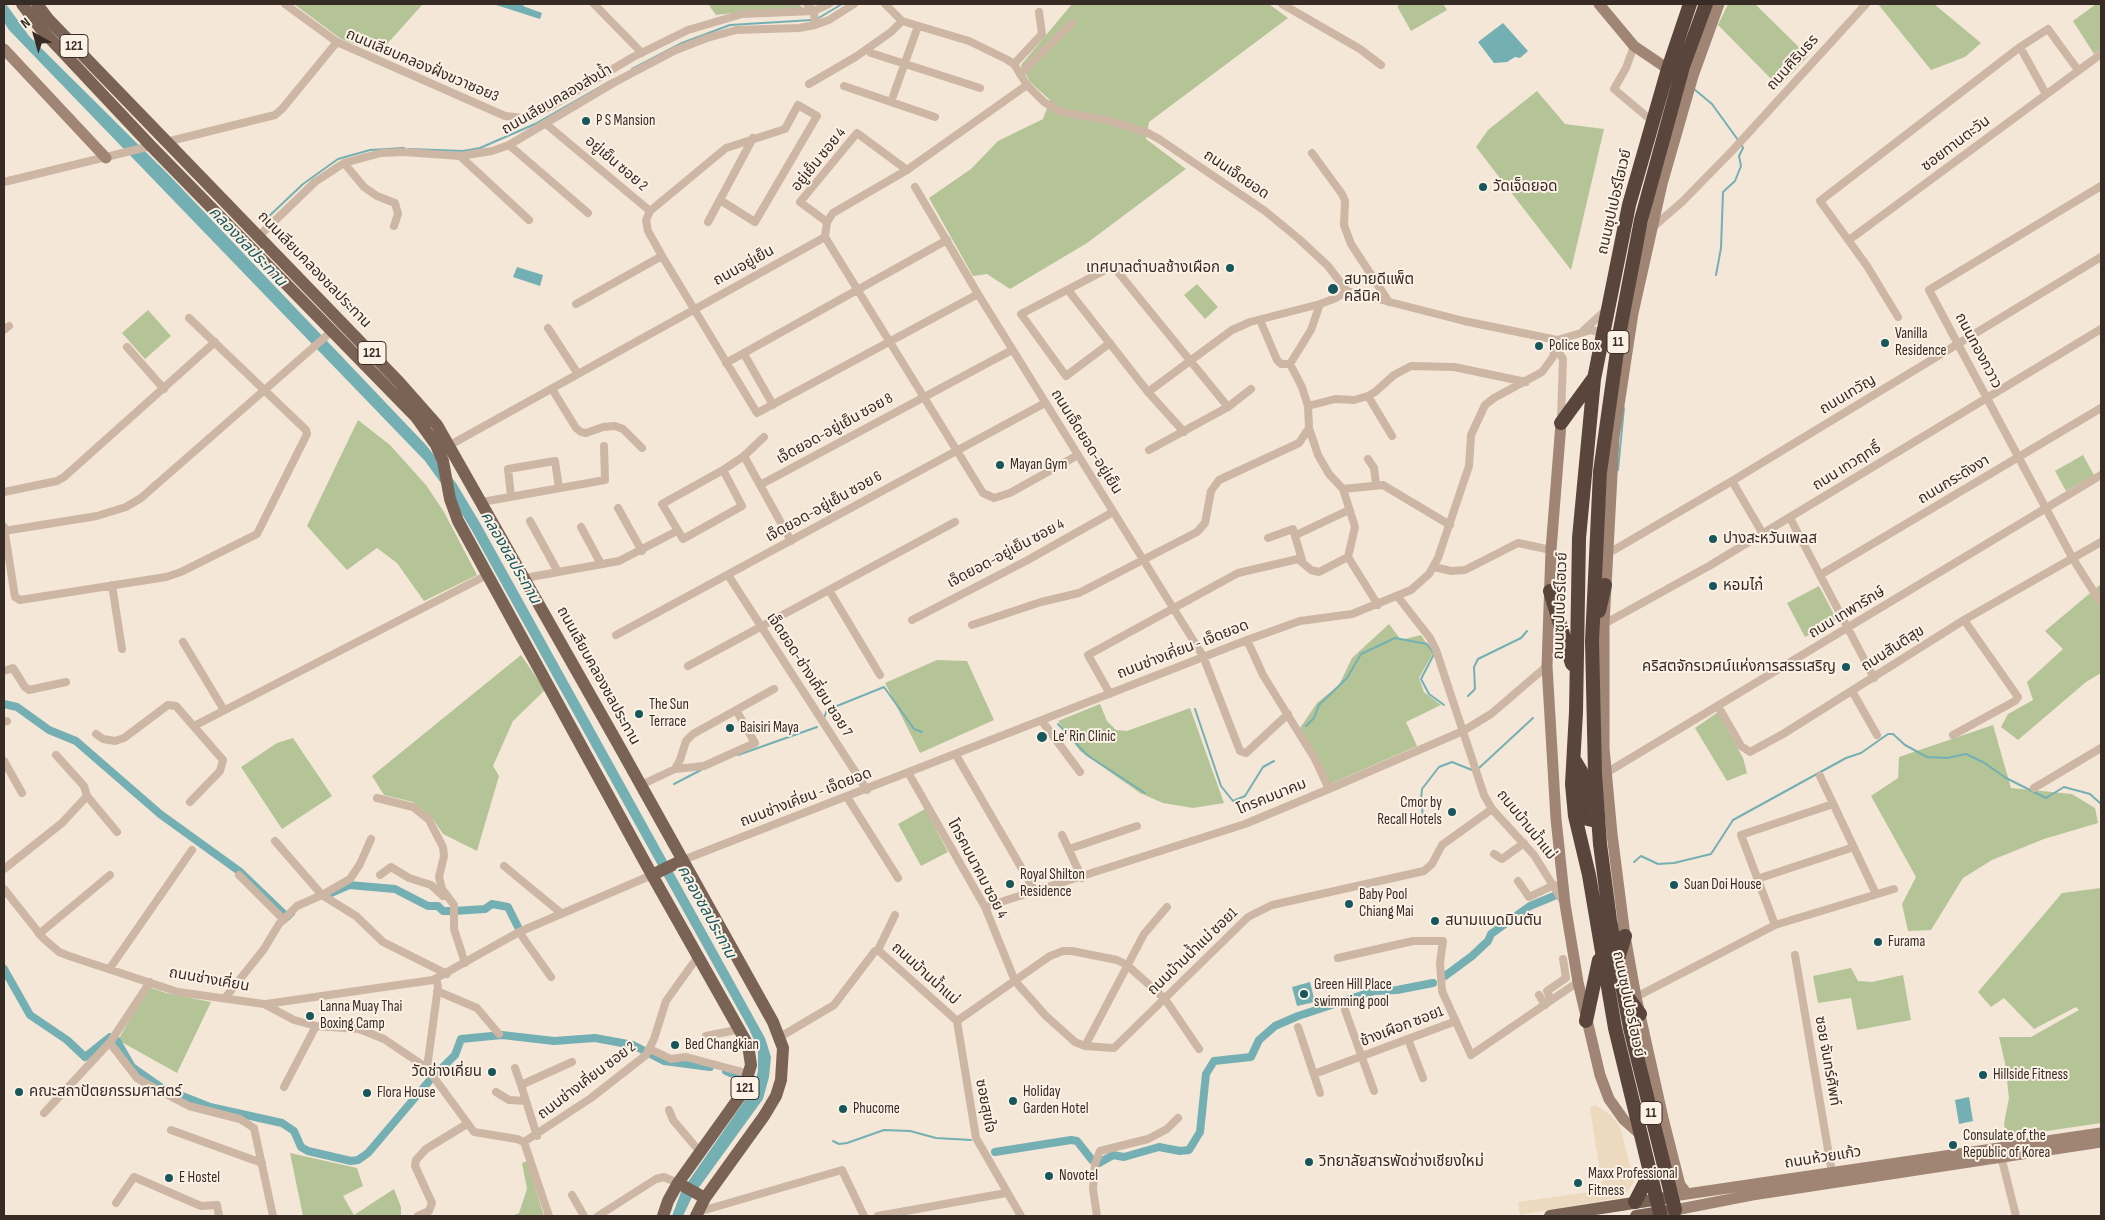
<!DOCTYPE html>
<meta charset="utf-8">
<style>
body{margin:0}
#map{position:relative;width:2105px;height:1220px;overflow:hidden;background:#f4e7d8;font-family:"Sofia Sans Condensed",sans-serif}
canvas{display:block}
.frame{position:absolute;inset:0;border:5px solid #372b26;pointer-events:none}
.north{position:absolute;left:10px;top:10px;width:50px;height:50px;-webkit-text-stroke:4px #fbf1e5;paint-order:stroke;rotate:322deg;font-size:14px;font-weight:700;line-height:20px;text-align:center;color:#372b26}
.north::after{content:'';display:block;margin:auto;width:18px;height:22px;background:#372b26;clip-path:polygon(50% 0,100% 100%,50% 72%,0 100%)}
</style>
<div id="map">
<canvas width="2105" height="1220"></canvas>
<div class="frame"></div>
<div class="north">N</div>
</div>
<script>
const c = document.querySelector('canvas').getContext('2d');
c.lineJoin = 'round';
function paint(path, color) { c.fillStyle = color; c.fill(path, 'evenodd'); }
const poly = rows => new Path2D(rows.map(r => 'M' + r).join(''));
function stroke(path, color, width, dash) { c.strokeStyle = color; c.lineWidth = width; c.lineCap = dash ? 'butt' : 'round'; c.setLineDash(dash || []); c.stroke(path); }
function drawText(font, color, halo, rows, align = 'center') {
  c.font = font + ' "Sofia Sans Condensed","Noto Sans Thai",sans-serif'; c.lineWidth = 4; c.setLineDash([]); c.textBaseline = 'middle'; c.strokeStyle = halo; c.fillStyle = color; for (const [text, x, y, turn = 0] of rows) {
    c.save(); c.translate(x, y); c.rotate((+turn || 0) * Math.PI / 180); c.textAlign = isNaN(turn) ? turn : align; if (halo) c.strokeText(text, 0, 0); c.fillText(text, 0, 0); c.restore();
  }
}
paint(poly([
 [294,4,423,4,379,53,341,39],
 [708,4,799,4,803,8,758,10,716,15],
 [1072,4,1269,4,1288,18,1149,122,1146,139,1186,169,1087,243,1010,289,987,274,973,276,929,198,971,169,998,141,1043,119,1050,100,1030,82,1021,65],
 [1402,4,1443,4,1447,10,1411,31,1397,6],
 [1728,4,1755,4,1808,56,1779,87,1718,25],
 [1878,4,1934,4,1981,43,1965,57,1931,70],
 [2096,4,2101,4,2101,49,2094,54,2073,21],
 [1537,91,1565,124,1604,129,1571,270,1476,147,1488,130],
 [1197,284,1218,307,1205,319,1184,295],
 [148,310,171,336,145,359,122,333],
 [358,420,390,445,426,485,444,512,477,575,424,601,397,563,377,548,347,570,307,526],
 [2083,455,2094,475,2066,491,2055,471],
 [2101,584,2101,673,2086,682,2018,740,2001,727,2008,714,2033,700,2027,682,2063,649,2045,631],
 [1819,586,1837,620,1805,637,1787,603],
 [1389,624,1401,640,1421,635,1433,653,1419,678,1424,692,1441,705,1406,722,1417,746,1330,784,1300,728,1317,703,1339,685,1352,658],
 [521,655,545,690,513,721,493,766,499,776,477,851,443,834,433,819,413,802,384,795,372,776],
 [937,660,967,661,994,720,920,753,885,683],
 [1100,704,1107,721,1116,730,1127,731,1190,708,1224,803,1193,808,1163,803,1140,793,1080,751,1058,721],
 [1718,712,1743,758,1747,773,1727,781,1695,728],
 [1993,725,2011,788,2072,794,2095,808,2098,823,2044,839,1992,860,1963,878,1931,930,1908,931,1902,904,1916,877,1871,796,1898,778,1899,757],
 [293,738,332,796,282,829,241,767,277,743],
 [925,809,948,852,921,866,898,824],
 [2101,888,2101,1123,2006,1137,2004,1123,2009,1098,2005,1063,1999,1037,2031,1037,2079,1010,2076,1007,2034,1029,2004,998,1991,1007,1978,992,2062,893],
 [1851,968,1858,981,1872,982,1903,975,1911,1020,1857,1030,1851,998,1818,1003,1813,976],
 [149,987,166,993,211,1002,177,1073,118,1040],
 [290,1153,357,1168,363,1186,343,1196,354,1215,394,1189,401,1207,401,1216,303,1216],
 [527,1161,544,1216,512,1216,519,1213,527,1189,522,1163]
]), '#b4c497');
paint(poly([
 [1595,1105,1611,1115,1620,1127,1634,1182,1623,1197,1520,1215,1518,1202,1596,1191,1602,1185,1590,1108]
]), '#edd9bd');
paint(poly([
 [4,4,6,4,29,36,169,175,426,445,456,483,480,523,765,1038,771,1057,769,1077,763,1099,692,1197,683,1216,672,1216,681,1192,754,1087,758,1071,758,1049,749,1029,471,529,454,501,425,461,9,30,4,22],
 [493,4,524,4,523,6,542,13,540,19],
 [1503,23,1528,51,1520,58,1515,57,1507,62,1494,63,1478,42],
 [517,267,543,275,540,286,513,277],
 [1310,982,1315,1002,1297,1006,1292,987],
 [1969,1097,1973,1121,1959,1124,1955,1100]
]), '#74b0b3');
stroke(poly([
 [817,19,842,4],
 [632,69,682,43,730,25,812,20],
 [1694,89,1712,104,1738,140],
 [409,149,463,151,480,148,535,124,612,80],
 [265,220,303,184,338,159,370,150,404,148],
 [1716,275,1721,248,1723,192,1735,181,1741,166,1739,156,1743,148,1741,144],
 [1618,470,1624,408],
 [1468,696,1475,689,1474,667,1478,659,1521,638,1527,631],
 [1195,709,1221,786,1233,801,1245,796,1263,767,1274,761],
 [824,718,827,710,884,687,914,729,922,732],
 [1058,724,1087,755,1145,793],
 [1306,726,1314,718,1319,705,1347,678,1361,654,1395,638,1427,644,1434,654,1421,679,1429,694,1444,705],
 [738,755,817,727],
 [1479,768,1533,718],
 [674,784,701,770],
 [1421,824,1423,816,1421,800,1422,789,1439,767,1452,762,1472,770],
 [1634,862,1641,856,1658,864,1674,863,1711,854,1733,820,1846,758,1861,753,1888,734,1893,734,1905,745,1927,757,1947,758,1966,754,1983,762,2006,778,2046,798,2064,787,2090,794,2101,804],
 [833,1141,839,1144,847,1143,884,1130,910,1131,936,1138,971,1140]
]), '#74b0b3', 2);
stroke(poly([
 [4,704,17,707,49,730,76,741,160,814,239,871,287,917,291,913],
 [331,893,349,885,395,889,428,906,438,906,443,911,452,911],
 [454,911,485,909,492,904,508,907,518,927],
 [4,969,30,1015,67,1040,85,1057,110,1037,117,1041,132,1067,162,1088,210,1107,282,1123,294,1131,301,1147,308,1151,351,1161,358,1160,368,1153,430,1080,455,1055,461,1039,502,1035,554,1041,595,1038,633,1045,664,1061,710,1067],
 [1445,976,1472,956,1488,941,1491,934,1509,921,1530,906,1554,896],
 [726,1071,740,1077],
 [995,1152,1071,1140,1077,1141,1092,1160,1099,1163,1113,1155,1124,1157,1159,1147,1180,1151,1189,1150,1200,1132,1206,1074,1214,1061,1251,1057,1259,1040,1275,1026,1298,1016,1374,991,1397,990,1433,983]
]), '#74b0b3', 8);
stroke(poly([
 [285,4,337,42,505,116,523,118,551,106,633,57,688,30,742,14,814,11,829,4],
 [594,4,642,53],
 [807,4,814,11,815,25],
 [885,4,902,21,969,41,1006,59,1014,64,1027,85,1044,102,1061,112,1107,120,1148,133,1159,139,1265,211,1299,239,1328,266,1347,291,1464,321,1557,340,1591,330,1599,332,1603,336],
 [1282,4,1360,49,1381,65],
 [1634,46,1626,68,1614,89,1652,121],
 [2020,47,2046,94],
 [871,53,980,88],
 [1014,64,1042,34,1039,12],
 [1020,74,1072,23],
 [809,84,857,56,891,32,902,21],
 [844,86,935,117],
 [891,102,918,26],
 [546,124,650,211],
 [166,142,275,115,282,109,337,42],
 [509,145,588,213],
 [1312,153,1342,194,1345,201,1344,225,1351,244,1389,302],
 [460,156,529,220],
 [344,163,364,187,377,196,395,203,398,214,394,226],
 [4,182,151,146],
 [915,187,978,294,1203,656,1240,751,1246,753,1288,714],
 [720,200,755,222,817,116,798,105,785,129,726,148,650,211,646,220,648,231,662,256,757,413,978,294],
 [708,222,753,138],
 [827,222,800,202,857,133,907,170],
 [1652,228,1682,202,1732,151,1866,4],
 [259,236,315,182,344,163,381,153,404,152,460,156,492,151,509,145,615,82,676,50,707,38,736,30,799,28,815,25,829,20,854,4],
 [825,237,983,493,994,498,1010,493,1078,455],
 [825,237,827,222,833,213,907,170,1027,85],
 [1849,240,2101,54],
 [1068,290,1148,392,1184,432],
 [576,304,662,256],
 [1320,304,1311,330,1290,364,1302,387,1308,406,1309,428,1318,455,1329,474,1343,489],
 [1898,317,1867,266,1820,201,2020,47,2048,29,2078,70],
 [1260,320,1277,360,1281,364,1290,364],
 [548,328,578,374],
 [4,330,9,326],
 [1584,330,1605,311],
 [1110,343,1066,376,1021,314,1113,266,1228,407],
 [127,347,164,389],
 [1556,348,1563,359,1561,419],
 [744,354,773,405],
 [726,363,947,240],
 [552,389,576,428,581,432,586,433,603,427,615,426,623,429,642,448],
 [1148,392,1232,330,1250,322,1320,304,1336,298,1347,291],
 [1368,396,1392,436],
 [1308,406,1335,399,1354,400,1368,396,1375,392,1394,375,1411,366,1454,367,1526,382],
 [450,445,825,237],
 [1149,450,1228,407,1251,389],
 [744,456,791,541],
 [1368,459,1374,468,1376,484],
 [723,470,742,506,683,539,662,504,723,470,744,456,764,437],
 [1732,481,1763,534],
 [760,485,1012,350],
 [1343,489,1355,527,1348,557,1378,605],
 [1343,489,1383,485,1450,525],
 [4,492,57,481,64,477,215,342],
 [511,496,508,469,555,461,559,488],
 [482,502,605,480,604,446],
 [618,508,642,551],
 [1790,518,1874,678],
 [530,521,558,572],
 [4,527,15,597,20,600,166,577,181,572,257,534,307,434,306,430,189,318],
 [581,527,601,564],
 [4,531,97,516,126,507,141,498,332,331],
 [1296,535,1349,510],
 [1268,538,1293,529,1302,560],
 [1607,552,1614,550,1732,481,2101,257],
 [1434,567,1451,571,1465,570,1518,543,1551,550],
 [728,575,867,790],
 [1820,575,2101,408],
 [525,578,619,561,677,531],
 [112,585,122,649],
 [829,590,880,675],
 [1398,597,1430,638,1436,650,1484,795,1492,809,1534,855,1562,900],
 [2099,600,2073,559,1929,290,2101,186],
 [912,620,1026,561,1113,512],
 [1604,624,1709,566,2101,329],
 [972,625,1041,602,1079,593,1197,532,1205,523,1211,491,1219,480,1299,443,1309,428],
 [616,635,1045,403],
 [1247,640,1263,675,1315,759,1329,789],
 [183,642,224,710],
 [688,666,955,522],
 [4,671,13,668,25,687,29,690,66,682],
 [1852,691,1877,735],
 [1110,694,1088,655,1238,573,1298,559,1311,570,1319,572,1348,557],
 [1718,706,1741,746,1750,752,1783,734,1964,620,2101,542],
 [1042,721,1080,772],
 [4,722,7,721],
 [194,726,487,575],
 [96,734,103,739,115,741,124,738,168,705,176,706,223,760,220,771,190,802],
 [1953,735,2015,701,2018,697,1964,620],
 [956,755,1036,893],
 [4,761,22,793],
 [675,769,704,766,755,743,736,710],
 [1606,773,2101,475],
 [909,774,985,907,1015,981,1046,1016,1075,1042,1085,1046,1114,1048,1248,917,1272,905,1424,871,1432,864,1442,845,1492,809],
 [1820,776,1876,894],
 [641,785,675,769,680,760,686,741,693,734,774,689],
 [2034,788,2101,748],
 [87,796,117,832],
 [847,797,898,878],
 [377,798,413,807,429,820,443,847,444,856,439,877,442,889,454,905,454,929,465,963],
 [1062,835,1082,878],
 [275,841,322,895,356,916,383,942,447,974],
 [1069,849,1137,826],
 [1494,854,1502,859,1524,843],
 [683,860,1247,640,1300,621,1352,614,1411,590,1429,574,1438,558,1469,466,1471,435,1485,405,1494,398,1542,372,1553,357,1557,340],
 [504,866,561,913],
 [4,869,62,823,87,796,84,786,56,755],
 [239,875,284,920],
 [380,875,391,867,409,878,431,885,443,896],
 [1757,879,1854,847],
 [1518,881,1529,897,1554,885],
 [4,889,43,938,59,952,69,956,178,992,264,1004,294,1020,316,1026,359,1029,384,1039,427,1068,474,1132,517,1139,524,1142,549,1216],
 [985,907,1245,824,1329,789,1463,731,1491,714,1547,666],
 [1775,925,1741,835,1833,804],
 [519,932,551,977],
 [39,934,110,875],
 [878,950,895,915],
 [1795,955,1832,1173],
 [1338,958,1413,941,1443,941,1440,963,1442,991,1471,1055,1578,982],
 [110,968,192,850],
 [437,991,477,1008,499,1034],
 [1539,995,1545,1005],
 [1636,997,1775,925,1894,889],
 [225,998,264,949,279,924,297,906,322,895,350,879,360,864,371,839],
 [1551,1000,1547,991,1566,978,1563,959],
 [266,1004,433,980,519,932,652,875],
 [1345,1010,1374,1091],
 [957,1021,1050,956,1063,951,1072,951,1117,960,1127,965,1165,999,1199,1049],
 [957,1021,976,1138,1021,1216],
 [1298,1027,1320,1093],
 [706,1036,741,1029],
 [780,1037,834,1005,875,951,878,950,957,1021],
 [1408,1039,1423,1078],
 [110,1043,137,1078,147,1084,189,1106,240,1119,254,1128,273,1216],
 [1085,1046,1144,934,1167,907],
 [650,1049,671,1059,686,1057,750,1074],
 [427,1068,438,987,437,982,433,980],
 [515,1068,521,1085],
 [1314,1074,1456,1021],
 [284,1087,316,1026],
 [496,1092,509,1100,526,1101],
 [669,1110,673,1120,700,1152],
 [44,1113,111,1041,150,982],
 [171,1130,262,1163],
 [537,1136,521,1085,572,1062],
 [524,1142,591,1098,646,1055,654,1039,666,1001,699,955],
 [2001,1156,2016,1216],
 [572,1195,584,1216],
 [116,1203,134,1177,201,1206,217,1205,219,1216],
 [698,1212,842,1170,864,1216],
 [418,1216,429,1211,432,1203,415,1166,416,1160,426,1149,467,1124],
 [598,1216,656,1179,664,1177,678,1183],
 [878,1216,1006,1193],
 [1097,1216,1093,1189,1095,1164,1100,1151,1148,1139,1167,1129,1178,1118]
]), '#cdb6a3', 8);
stroke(poly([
 [1599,4,1634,46,1668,69],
 [4,49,106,158],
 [1561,423,1551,550,1547,666,1556,819,1565,904,1578,982,1600,1075,1609,1099,1624,1120,1641,1135],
 [1687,1194,1680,1185,1663,1118,1636,997,1625,936,1612,834,1604,748,1604,624,1614,438,1633,313,1662,184,1693,76,1719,4],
 [1680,1195,2101,1133],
 [1676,1216,1675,1210,1752,1195,2101,1142]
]), '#a08574', 11);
stroke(poly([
 [22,4,41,29,151,146,416,417,436,445,443,461,450,499,458,521,652,875,748,1045,751,1065,743,1092,678,1183,668,1201,663,1216],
 [37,4,49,20,399,382,437,425,618,744,773,1022,783,1048,781,1080,776,1096,764,1116,705,1198,696,1216],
 [652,875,683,860],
 [678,1183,705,1198],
 [1550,1216,1666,1198],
 [1636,1216,1668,1211]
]), '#7a6255', 12);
stroke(poly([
 [1561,423,1593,379],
 [1550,591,1572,664],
 [1599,611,1605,585],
 [1575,761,1581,771,1584,818,1592,820,1598,815],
 [1618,959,1625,936],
 [1626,995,1640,1014],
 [1586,1021,1599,960],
 [1635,1202,1650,1173],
 [1675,1210,1630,1028,1610,920,1600,844,1595,774,1592,641,1600,472,1620,330,1641,220,1683,67,1706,4],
 [1660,1213,1615,1028,1589,875,1575,816,1572,784,1576,712,1579,538,1594,379,1629,205,1668,69,1690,4]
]), '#59453c', 14);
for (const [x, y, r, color] of [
 [586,121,5,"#17575c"],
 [1483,187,5,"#17575c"],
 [1230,268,5,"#17575c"],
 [1333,289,6,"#17575c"],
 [1885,343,5,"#17575c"],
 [1539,346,5,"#17575c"],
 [1000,465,5,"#17575c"],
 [1713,539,5,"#17575c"],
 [1713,586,5,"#17575c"],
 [1846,667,5,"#17575c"],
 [639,714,5,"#17575c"],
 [730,728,5,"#17575c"],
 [1042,737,6,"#17575c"],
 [1452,812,5,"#17575c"],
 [1010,884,5,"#17575c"],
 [1674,885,5,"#17575c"],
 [1349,904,5,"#17575c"],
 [1435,921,5,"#17575c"],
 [1878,942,5,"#17575c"],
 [1304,994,5,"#17575c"],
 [310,1016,5,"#17575c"],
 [675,1045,5,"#17575c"],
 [492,1072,5,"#17575c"],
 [1983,1075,5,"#17575c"],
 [19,1092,5,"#17575c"],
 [367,1093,5,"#17575c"],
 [1013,1101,5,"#17575c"],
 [843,1109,5,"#17575c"],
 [1953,1145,5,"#17575c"],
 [1309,1162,5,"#17575c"],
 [1049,1176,5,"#17575c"],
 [169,1178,5,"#17575c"],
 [1578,1183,5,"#17575c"]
]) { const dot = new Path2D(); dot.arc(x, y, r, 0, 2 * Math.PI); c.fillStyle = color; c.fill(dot); stroke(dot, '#fbf1e5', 2); }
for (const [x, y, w] of [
 [74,46,28],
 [1618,342,22],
 [372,353,28],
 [745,1088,28],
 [1651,1113,22]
]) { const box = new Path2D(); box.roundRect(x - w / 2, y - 11.5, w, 23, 4); c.fillStyle = '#fbf1e5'; c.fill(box); stroke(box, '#372b26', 1); }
drawText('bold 14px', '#372b26', null, [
 ["121",74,46],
 ["11",1618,342],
 ["121",372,353],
 ["121",745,1088],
 ["11",1651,1113]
]);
drawText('15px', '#372b26', '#fbf1e5', [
 ["ถนนศิรินธร",1793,63,-48],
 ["ถนนเลียบคลองฝั่งขวาซอย3",422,66,23],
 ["ถนนเลียบคลองส่งน้ำ",557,100,-30],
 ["ซอยทานตะวัน",1956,144,-37],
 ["อยู่เย็น ซอย 4",819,160,-51],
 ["อยู่เย็น ซอย 2",616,164,40],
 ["ถนนเจ็ดยอด",1236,175,34],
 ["ถนนซุปเปอร์ไฮเวย์",1615,202,-77],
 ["ถนนอยู่เย็น",744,266,-29],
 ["ถนนเลียบคลองชลประทาน",314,270,46],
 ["ถนนทองกวาว",1978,351,62],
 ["ถนนเทวัญ",1848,395,-31],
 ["เจ็ดยอด-อยู่เย็น ซอย 8",835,429,-29],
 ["ถนนเจ็ดยอด-อยู่เย็น",1086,442,58],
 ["ถนน เทวฤทธิ์",1847,467,-32],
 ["ถนนกระดังงา",1954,480,-31],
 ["เจ็ดยอด-อยู่เย็น ซอย 6",824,507,-29],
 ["เจ็ดยอด-อยู่เย็น ซอย 4",1006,554,-28],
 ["ถนนซุปเปอร์ไฮเวย์",1561,606,-88],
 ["ถนน เทพารักษ์",1847,613,-31],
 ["ถนนสันติสุข",1893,649,-33],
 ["ถนนช่างเคี่ยน - เจ็ดยอด",1183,650,-21],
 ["เจ็ดยอด-ช่างเคี่ยน ซอย 7",809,675,57],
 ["ถนนเลียบคลองชลประทาน",598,676,61],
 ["โทรคมนาคม",1272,797,-22],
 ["ถนนช่างเคี่ยน - เจ็ดยอด",806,798,-21],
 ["ถนนบ้านน้ำแม่",1526,825,51],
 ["โทรคมนาคม ซอย 4",977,869,62],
 ["ถนนบ้านน้ำแม่ ซอย1",1193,952,-44],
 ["ถนนบ้านน้ำแม่",925,974,42],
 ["ถนนช่างเคี่ยน",209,980,10],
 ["ถนนซุปเปอร์ไฮเวย์",1628,1004,78],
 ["ช้างเผือก ซอย1",1402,1027,-21],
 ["ซอย จันทร์ศัพท์",1827,1061,80],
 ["ถนนช่างเคี่ยน ซอย 2",587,1081,-37],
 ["ซอยสุขใจ",985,1106,79],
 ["ถนนห้วยแก้ว",1823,1158,-9]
]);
drawText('15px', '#372b26', '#fbf1e5', [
 ["P S Mansion",596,121],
 ["วัดเจ็ดยอด",1493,187],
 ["เทศบาลตำบลช้างเผือก",1220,268,"right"],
 ["สบายดีแพ็ต",1344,280],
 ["คลีนิค",1344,297],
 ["Vanilla",1895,334],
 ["Residence",1895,351],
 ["Police Box",1549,346],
 ["Mayan Gym",1010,465],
 ["ปางสะหวันเพลส",1723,539],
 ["หอมไก๋",1723,586],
 ["คริสตจักรเวศน์แห่งการสรรเสริญ",1836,667,"right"],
 ["The Sun",649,705],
 ["Terrace",649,722],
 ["Baisiri Maya",740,728],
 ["Le' Rin Clinic",1053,737],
 ["Cmor by",1442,803,"right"],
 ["Recall Hotels",1442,820,"right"],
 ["Royal Shilton",1020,875],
 ["Residence",1020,892],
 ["Suan Doi House",1684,885],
 ["Baby Pool",1359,895],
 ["Chiang Mai",1359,912],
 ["สนามแบดมินตัน",1445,921],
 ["Furama",1888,942],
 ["Green Hill Place",1314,985],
 ["swimming pool",1314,1002],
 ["Lanna Muay Thai",320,1007],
 ["Boxing Camp",320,1024],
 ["Bed Changkian",685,1045],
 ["วัดช่างเคี่ยน",482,1072,"right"],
 ["Hillside Fitness",1993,1075],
 ["คณะสถาปัตยกรรมศาสตร์",29,1092],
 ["Holiday",1023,1092],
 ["Garden Hotel",1023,1109],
 ["Flora House",377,1093],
 ["Phucome",853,1109],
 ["Consulate of the",1963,1136],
 ["Republic of Korea",1963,1153],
 ["วิทยาลัยสารพัดช่างเชียงใหม่",1319,1162],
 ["Maxx Professional",1588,1174],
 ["Fitness",1588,1191],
 ["Novotel",1059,1176],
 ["E Hostel",179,1178]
], 'left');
drawText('italic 16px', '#17575c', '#fbf1e5', [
 ["คลองชลประทาน",247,247,46],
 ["คลองชลประทาน",510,558,60],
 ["คลองชลประทาน",706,912,61]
]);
</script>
